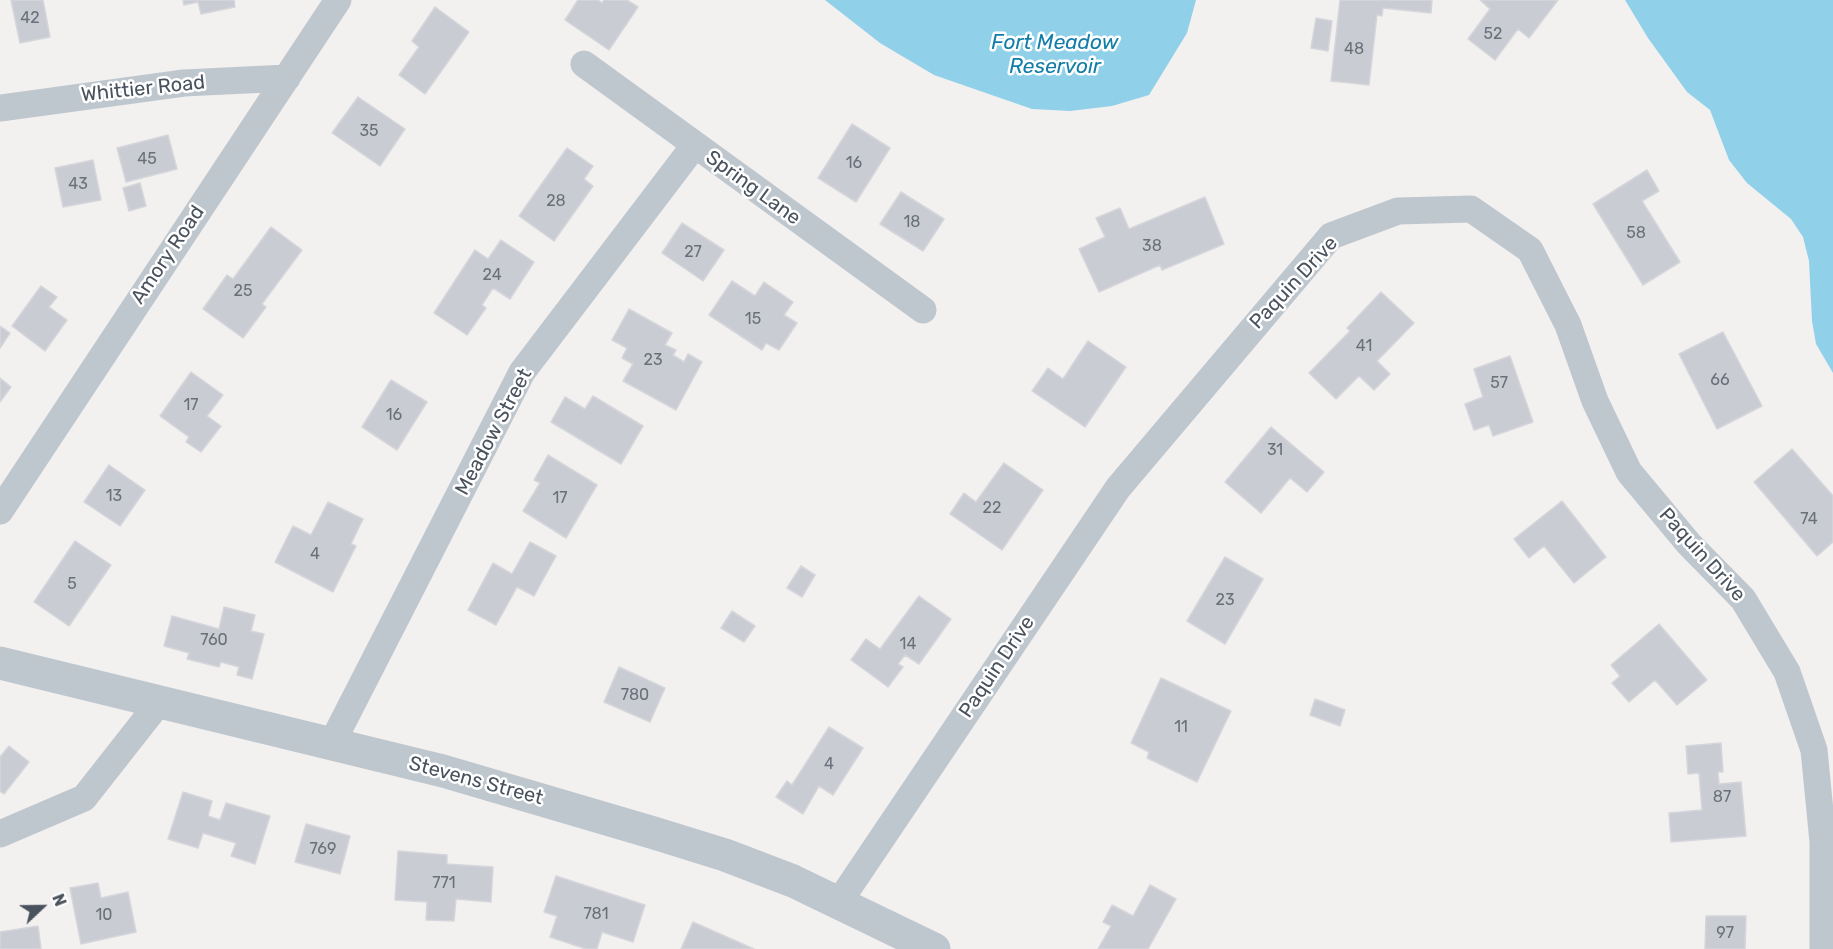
<!DOCTYPE html>
<style>
body{margin:0}
#map{position:relative;width:1833px;height:949px;overflow:hidden;background:#f3f0f0;font-family:Rubik,sans-serif}
canvas{display:block}
.north{position:absolute;left:12px;top:877px;width:60px;height:60px;-webkit-text-stroke:4px #fff;paint-order:stroke;rotate:68deg;font-size:16px;font-weight:700;line-height:24px;text-align:center;color:#49525d}
.north::after{content:'';display:block;margin:auto;width:21px;height:27px;background:#49525d;clip-path:polygon(50% 0,100% 100%,50% 72%,0 100%)}
</style>
<div id="map">
<canvas width="1833" height="949"></canvas>
<div class="north">N</div>
</div>
<script>
const c = document.querySelector('canvas').getContext('2d');
c.lineJoin = 'round';
function paint(path, color) { c.fillStyle = color; c.fill(path, 'evenodd'); }
const poly = rows => new Path2D(rows.map(r => 'M' + r).join(''));
function stroke(path, color, width, dash) { c.strokeStyle = color; c.lineWidth = width; c.lineCap = dash ? 'butt' : 'round'; c.setLineDash(dash || []); c.stroke(path); }
function drawText(font, color, halo, rows, align = 'center') {
  c.font = font + ' Rubik,sans-serif'; c.lineWidth = 5; c.setLineDash([]); c.textBaseline = 'middle'; c.strokeStyle = halo; c.fillStyle = color; for (const [text, x, y, turn = 0] of rows) {
    c.save(); c.translate(x, y); c.rotate((+turn || 0) * Math.PI / 180); c.textAlign = isNaN(turn) ? turn : align; if (halo) c.strokeText(text, 0, 0); c.fillText(text, 0, 0); c.restore();
  }
}
paint(poly([
 [825,0,1196,0,1187,33,1149,95,1112,106,1070,111,1032,109,934,75,880,43],
 [1625,0,1833,0,1833,373,1816,344,1812,321,1809,261,1803,237,1791,219,1747,183,1729,160,1710,110,1687,92,1648,38]
]), '#90d1e9');
const building = poly([
 [11,0,43,0,50,37,20,43,11,0],
 [183,0,234,0,235,7,201,14,198,2,184,5,183,0],
 [578,0,598,0,602,3,604,0,627,0,638,7,609,50,565,20,578,0],
 [1340,0,1432,0,1431,13,1383,8,1382,16,1377,15,1369,85,1331,81,1340,0],
 [1480,0,1558,0,1529,38,1518,29,1495,60,1468,39,1490,9,1480,0],
 [435,7,469,32,425,94,399,75,419,47,412,41,435,7],
 [1316,18,1332,21,1328,51,1311,48,1316,18],
 [358,97,405,129,380,166,332,133,358,97],
 [852,124,890,148,856,202,818,178,852,124],
 [168,135,177,169,126,182,117,148,168,135],
 [567,148,593,166,584,179,593,186,554,241,519,216,567,148],
 [93,160,101,200,63,207,55,168,93,160],
 [1647,170,1659,191,1642,201,1680,262,1643,285,1593,204,1647,170],
 [140,183,146,206,129,211,123,188,140,183],
 [901,192,944,219,923,251,880,224,901,192],
 [1205,197,1224,244,1162,270,1160,265,1099,292,1079,249,1105,237,1096,218,1120,208,1129,229,1205,197],
 [682,223,724,250,703,281,662,253,682,223],
 [271,227,302,250,262,304,266,307,243,338,203,309,227,275,233,279,271,227],
 [501,240,534,262,510,299,493,288,482,305,486,308,467,335,434,313,475,250,488,259,501,240],
 [732,281,755,296,764,282,793,302,784,315,797,323,779,350,766,343,762,350,709,315,732,281],
 [41,286,57,297,49,307,67,320,45,351,12,326,41,286],
 [1381,292,1414,323,1377,361,1390,374,1374,390,1359,376,1336,399,1309,373,1350,331,1347,328,1381,292],
 [629,309,672,333,665,345,676,350,673,355,684,362,688,354,702,362,676,410,623,381,633,364,622,358,627,348,612,340,629,309],
 [0,326,10,333,0,348,0,326],
 [1723,332,1762,406,1717,429,1679,354,1723,332],
 [1088,341,1126,367,1085,427,1032,391,1048,368,1063,379,1088,341],
 [1510,356,1533,422,1493,436,1489,425,1474,430,1465,404,1483,397,1474,369,1510,356],
 [191,372,223,395,207,416,221,426,201,452,186,442,189,437,160,416,191,372],
 [0,378,11,387,0,402,0,378],
 [391,380,427,402,397,450,362,427,391,380],
 [593,396,643,426,621,464,551,422,565,397,585,409,593,396],
 [1271,427,1324,472,1307,492,1290,478,1261,513,1225,482,1271,427],
 [1792,449,1833,496,1833,542,1817,556,1754,482,1792,449],
 [548,455,597,485,566,538,523,511,540,483,534,480,548,455],
 [1004,463,1043,490,1002,550,950,514,964,493,976,502,1004,463],
 [109,465,145,490,120,526,84,502,109,465],
 [1562,501,1606,557,1574,583,1544,546,1529,558,1514,539,1562,501],
 [328,502,363,519,351,544,356,546,333,592,275,562,293,526,311,535,328,502],
 [75,541,111,565,69,626,34,602,75,541],
 [530,542,556,556,534,596,517,587,496,625,468,610,493,563,512,574,530,542],
 [1225,557,1263,579,1225,644,1187,621,1225,557],
 [801,566,815,575,802,597,787,588,801,566],
 [919,596,951,619,919,664,905,655,898,664,903,667,888,687,851,660,866,639,880,649,919,596],
 [224,607,255,615,251,631,264,634,252,679,237,675,239,667,221,662,219,667,187,659,189,653,164,646,172,616,219,629,224,607],
 [732,611,755,626,744,642,721,628,732,611],
 [1659,624,1707,680,1677,705,1655,680,1629,702,1612,683,1620,676,1611,665,1659,624],
 [619,667,665,688,650,722,604,702,619,667],
 [1161,678,1231,711,1197,782,1147,758,1149,752,1131,743,1161,678],
 [1315,699,1345,710,1340,726,1310,715,1315,699],
 [829,727,863,748,833,795,819,786,803,814,776,797,787,781,792,785,829,727],
 [1721,743,1723,772,1718,772,1719,784,1741,782,1746,836,1671,842,1669,813,1702,810,1699,773,1688,774,1686,746,1721,743],
 [9,746,29,762,4,794,0,791,0,757,9,746],
 [183,792,212,801,208,816,220,820,226,803,270,816,255,864,231,856,236,843,203,833,198,848,168,839,183,792],
 [306,824,350,836,340,874,295,862,306,824],
 [398,851,447,855,447,864,493,867,491,902,456,899,454,921,426,920,427,902,395,900,398,851],
 [556,876,645,905,633,942,602,932,597,949,586,949,550,937,557,916,544,912,556,876],
 [98,883,101,898,128,892,136,932,81,944,70,888,98,883],
 [1150,885,1176,899,1148,949,1098,949,1111,926,1103,922,1112,905,1133,916,1150,885],
 [1706,916,1746,916,1745,949,1705,949,1706,916],
 [693,922,754,949,681,949,693,922],
 [38,926,41,949,0,949,0,932,38,926]
]);
paint(building, '#caccd3');
stroke(building, '#d5d6db', 1.5);
stroke(poly([
 [584,64,923,310],
 [0,108,184,83,287,78],
 [0,511,338,0],
 [332,743,522,372,694,146],
 [0,834,84,798,161,700],
 [839,902,1118,488,1331,236,1398,211,1471,209,1530,250,1568,325,1595,401,1629,472,1689,544,1743,599,1787,672,1814,750,1823,842,1823,949]
]), '#bfc7ce', 27);
stroke(poly([
 [0,663,443,771,654,833,725,855,793,881,934,949]
]), '#bfc7ce', 33);
drawText('16px', '#69707a', null, [
 ["42",30,18],
 ["52",1493,34],
 ["48",1354,49],
 ["35",369,131],
 ["45",147,159],
 ["16",854,163],
 ["43",78,184],
 ["28",556,201],
 ["18",912,222],
 ["58",1636,233],
 ["38",1152,246],
 ["27",693,252],
 ["24",492,275],
 ["25",243,291],
 ["15",753,319],
 ["41",1364,346],
 ["23",653,360],
 ["66",1720,380],
 ["57",1499,383],
 ["17",191,405],
 ["16",394,415],
 ["31",1275,450],
 ["13",114,496],
 ["17",560,498],
 ["22",992,508],
 ["74",1809,519],
 ["4",315,554],
 ["5",72,584],
 ["23",1225,600],
 ["760",214,640],
 ["14",908,644],
 ["780",635,695],
 ["11",1181,727],
 ["4",829,764],
 ["87",1722,797],
 ["769",323,849],
 ["771",444,883],
 ["781",596,914],
 ["10",104,915],
 ["97",1725,933]
]);
drawText('20px', '#49525d', '#fff', [
 ["Whittier Road",143,89,-6],
 ["Spring Lane",753,188,36],
 ["Amory Road",168,255,-56],
 ["Paquin Drive",1294,283,-47],
 ["Meadow Street",494,432,-62],
 ["Paquin Drive",1702,555,48],
 ["Paquin Drive",997,667,-56],
 ["Stevens Street",476,781,15]
]);
drawText('italic 21px', '#127ea7', '#fff', [
 ["Fort Meadow",1055,43],
 ["Reservoir",1055,67]
]);
</script>
